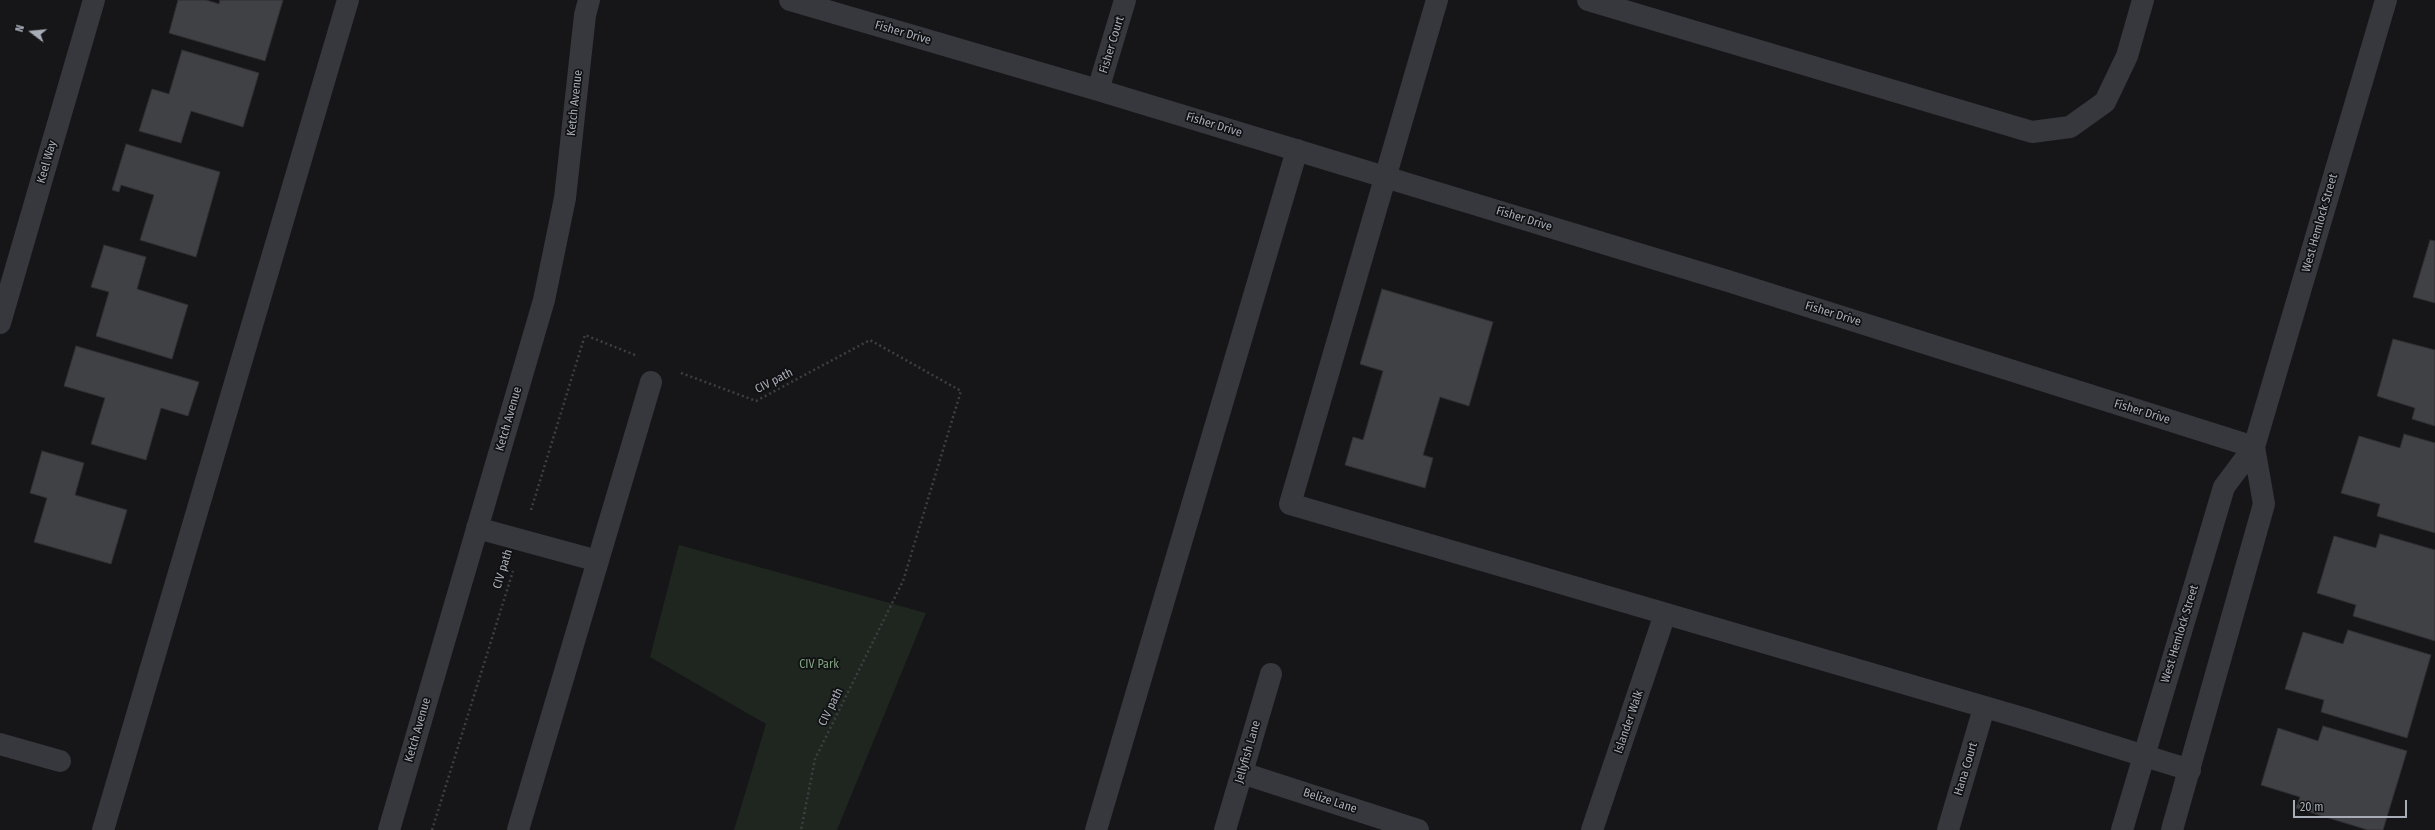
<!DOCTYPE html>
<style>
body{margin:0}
#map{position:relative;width:2435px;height:830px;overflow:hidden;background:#161618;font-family:"Fira Sans Condensed",sans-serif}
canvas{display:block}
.north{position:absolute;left:12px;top:12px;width:40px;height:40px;-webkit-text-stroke:3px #111113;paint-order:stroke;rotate:286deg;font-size:11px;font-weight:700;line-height:16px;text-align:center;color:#a8adb8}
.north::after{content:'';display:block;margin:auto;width:14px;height:18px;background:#a8adb8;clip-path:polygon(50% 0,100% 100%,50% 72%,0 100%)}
.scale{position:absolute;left:2293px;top:800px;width:114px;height:18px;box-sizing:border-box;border:2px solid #a8adb8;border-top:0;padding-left:5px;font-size:12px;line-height:14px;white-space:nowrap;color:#a8adb8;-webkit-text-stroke:3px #111113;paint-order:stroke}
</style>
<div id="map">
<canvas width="2435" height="830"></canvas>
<div class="north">N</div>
<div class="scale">20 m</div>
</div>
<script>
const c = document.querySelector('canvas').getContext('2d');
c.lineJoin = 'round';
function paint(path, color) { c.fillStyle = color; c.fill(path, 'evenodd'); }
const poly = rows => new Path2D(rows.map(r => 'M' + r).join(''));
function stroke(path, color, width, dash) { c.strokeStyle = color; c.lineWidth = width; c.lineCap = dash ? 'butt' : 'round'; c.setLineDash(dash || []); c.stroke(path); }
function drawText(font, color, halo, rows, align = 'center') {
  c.font = font + ' "Fira Sans Condensed",sans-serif'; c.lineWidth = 3.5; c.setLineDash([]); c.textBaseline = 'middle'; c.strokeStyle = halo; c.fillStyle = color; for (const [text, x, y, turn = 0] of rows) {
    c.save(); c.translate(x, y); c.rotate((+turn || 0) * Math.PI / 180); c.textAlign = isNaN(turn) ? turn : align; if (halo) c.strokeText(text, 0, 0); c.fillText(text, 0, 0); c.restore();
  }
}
paint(poly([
 [679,545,926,613,837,830,734,830,766,724,650,657]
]), '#1e261f');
const building = poly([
 [178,0,206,0,219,4,220,0,283,0,265,61,169,33,178,0],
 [182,50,259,73,243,127,191,111,181,143,139,131,152,89,169,94,182,50],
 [126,144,220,172,196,257,140,240,154,195,121,185,119,192,112,190,126,144],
 [2430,240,2435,241,2435,303,2413,297,2430,240],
 [104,245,146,257,137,289,188,305,172,359,96,336,109,292,91,287,104,245],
 [1382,289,1493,322,1469,406,1440,397,1423,455,1433,458,1425,488,1345,465,1353,437,1363,440,1383,371,1360,364,1382,289],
 [2393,339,2435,350,2435,426,2412,419,2415,408,2377,396,2393,339],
 [76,346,199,382,188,416,161,408,146,460,91,444,105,398,64,386,76,346],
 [2404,434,2435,443,2435,533,2377,516,2380,504,2341,493,2359,436,2400,448,2404,434],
 [42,451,84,463,75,495,127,510,111,564,34,542,47,498,30,493,42,451],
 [2380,534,2435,550,2435,641,2353,616,2356,605,2317,593,2334,536,2376,548,2380,534],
 [2348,630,2431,655,2407,738,2321,712,2324,700,2285,689,2303,632,2343,644,2348,630],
 [2323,726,2407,751,2383,830,2368,830,2296,808,2300,797,2261,785,2278,728,2318,741,2323,726]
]);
paint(building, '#404145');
stroke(building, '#303034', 1);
stroke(poly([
 [681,373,756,401,870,340,961,391,903,581,815,759,801,830],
 [531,510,585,335,635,355],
 [432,830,513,571]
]), '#3d3f44', 2.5, [2, 3]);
stroke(poly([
 [1437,0,1290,504,2026,719,2190,770],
 [1588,0,2032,132,2070,127,2105,102,2127,56,2143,0],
 [477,528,598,561],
 [0,744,60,761],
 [103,830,348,0],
 [518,830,651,382],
 [1096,830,1297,150]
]), '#37383d', 22);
stroke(poly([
 [790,0,1098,90,1728,281,2254,447],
 [1098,90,1125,0],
 [0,323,94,0],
 [1242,773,1418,830],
 [389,830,544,300,565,198,585,15,589,0],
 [1225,830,1271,674],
 [1592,830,1665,614],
 [1948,830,1984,708]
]), '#37383d', 22);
stroke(poly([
 [2122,830,2224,487,2254,447,2386,0],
 [2172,830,2264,504,2254,447]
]), '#37383d', 22);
drawText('12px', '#a8adb8', '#111113', [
 ["Fisher Drive",903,33,16],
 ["Fisher Court",1112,45,-73],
 ["Ketch Avenue",575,103,-84],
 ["Fisher Drive",1214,125,17],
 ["Keel Way",47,162,-74],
 ["Fisher Drive",1524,219,17],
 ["West Hemlock Street",2320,223,-74],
 ["Fisher Drive",1833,314,17],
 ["CIV path",774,381,-27],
 ["Fisher Drive",2142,412,17],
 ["Ketch Avenue",509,419,-74],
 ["CIV path",503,569,-73],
 ["West Hemlock Street",2180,634,-73],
 ["CIV path",831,707,-64],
 ["Islander Walk",1629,722,-71],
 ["Ketch Avenue",418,730,-74],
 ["Jellyfish Lane",1248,752,-74],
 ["Hana Court",1966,769,-73],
 ["Belize Lane",1330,801,18]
]);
drawText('12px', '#7fa381', '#111113', [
 ["CIV Park",819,665]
]);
</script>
